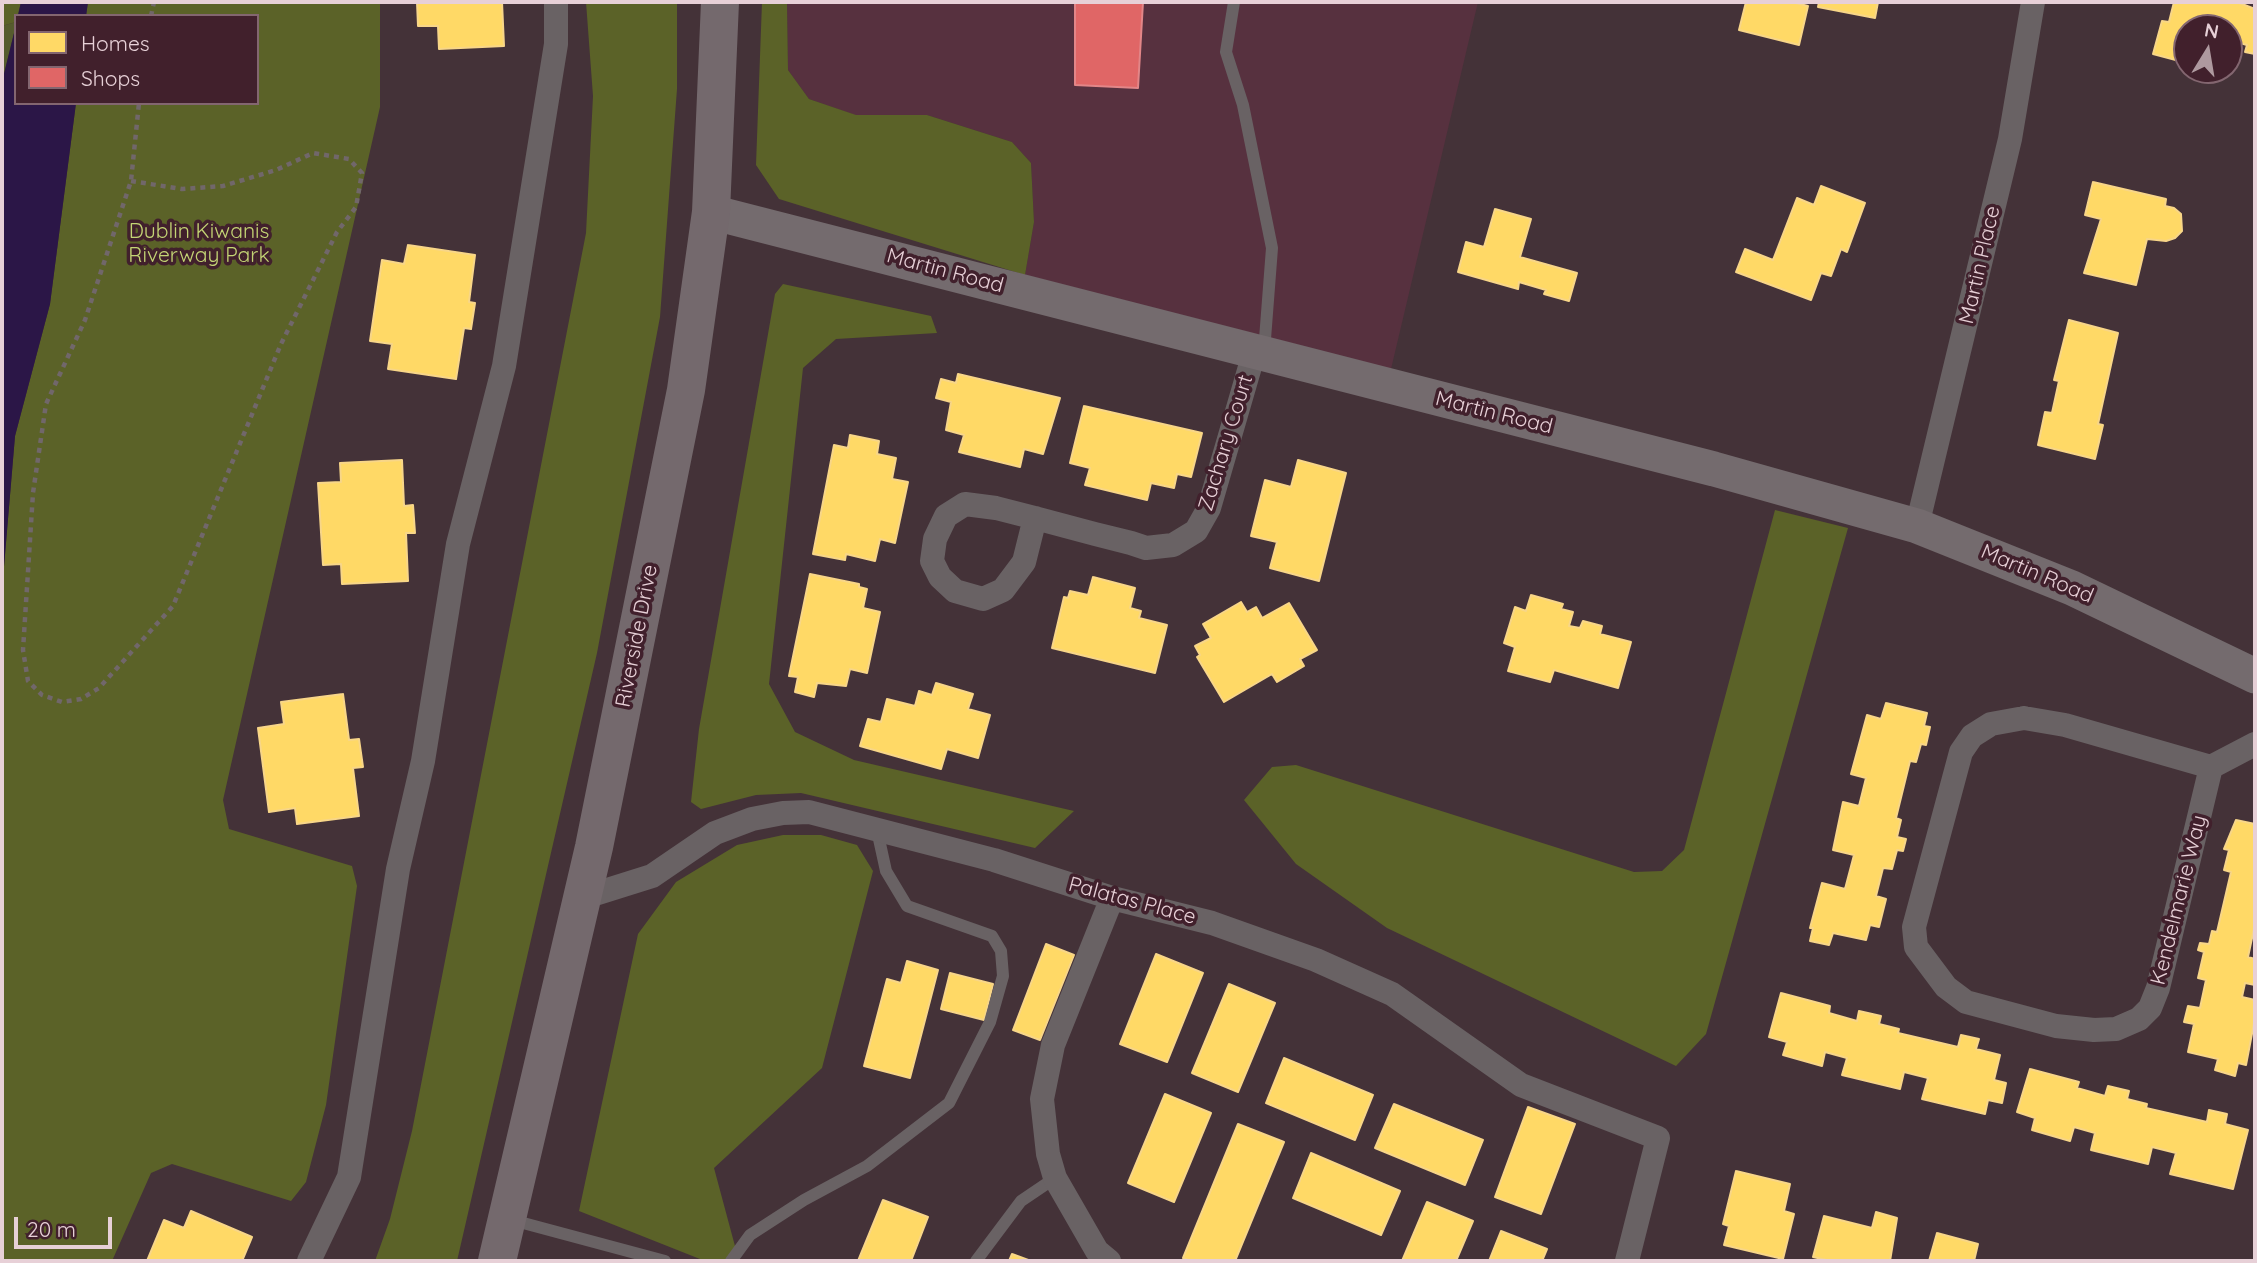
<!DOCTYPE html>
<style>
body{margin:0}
#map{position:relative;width:2257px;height:1263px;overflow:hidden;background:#443238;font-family:Quicksand,sans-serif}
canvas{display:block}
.frame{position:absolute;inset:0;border:4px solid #e7d0d7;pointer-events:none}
.legend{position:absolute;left:14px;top:14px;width:245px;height:91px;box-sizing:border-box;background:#41202c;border:2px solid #836670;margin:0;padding:9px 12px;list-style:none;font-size:21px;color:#e7d0d7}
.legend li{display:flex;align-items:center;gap:14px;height:35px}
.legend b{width:35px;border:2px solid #836670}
.north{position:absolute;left:2173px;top:14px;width:70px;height:70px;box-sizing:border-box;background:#41202c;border:2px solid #836670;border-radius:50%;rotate:11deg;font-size:19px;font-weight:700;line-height:28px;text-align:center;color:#e7d0d7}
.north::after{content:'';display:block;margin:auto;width:24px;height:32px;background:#ae999f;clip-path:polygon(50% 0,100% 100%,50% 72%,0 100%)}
.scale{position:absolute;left:14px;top:1217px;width:98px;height:32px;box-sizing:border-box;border:4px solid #e7d0d7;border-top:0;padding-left:9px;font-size:21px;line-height:24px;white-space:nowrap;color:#e7d0d7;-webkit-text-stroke:5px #41202c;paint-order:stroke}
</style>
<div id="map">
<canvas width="2257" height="1263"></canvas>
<div class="frame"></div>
<ul class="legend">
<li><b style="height:19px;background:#ffd966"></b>Homes</li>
<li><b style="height:19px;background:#e06666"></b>Shops</li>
</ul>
<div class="north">N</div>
<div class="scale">20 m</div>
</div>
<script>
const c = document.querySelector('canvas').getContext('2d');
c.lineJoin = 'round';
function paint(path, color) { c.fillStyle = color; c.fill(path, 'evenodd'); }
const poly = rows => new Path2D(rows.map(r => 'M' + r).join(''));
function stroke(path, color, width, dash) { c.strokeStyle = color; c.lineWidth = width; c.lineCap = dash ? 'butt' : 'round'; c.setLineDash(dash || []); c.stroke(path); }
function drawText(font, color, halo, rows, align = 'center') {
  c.font = font + ' Quicksand,sans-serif'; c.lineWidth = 7; c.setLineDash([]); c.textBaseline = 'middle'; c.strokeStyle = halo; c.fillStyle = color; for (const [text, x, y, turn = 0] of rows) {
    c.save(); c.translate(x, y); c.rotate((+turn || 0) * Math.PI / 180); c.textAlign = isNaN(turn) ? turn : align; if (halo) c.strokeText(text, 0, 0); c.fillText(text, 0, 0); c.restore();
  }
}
paint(poly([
 [787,2,1478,2,1391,369,1025,275,1034,222,1031,163,1012,142,927,115,855,115,809,99,788,70]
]), '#57313f');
paint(poly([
 [16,22,16,25,2,82,2,26]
]), '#565c2e');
paint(poly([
 [2,2,21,2,16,22,2,26],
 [88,2,380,2,380,107,223,800,229,829,352,866,357,886,326,1105,306,1182,291,1201,172,1164,151,1173,112,1261,2,1261,2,590,15,436,50,304,76,103,257,103,257,16,86,16],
 [586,2,677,2,677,89,660,317,597,653,457,1261,375,1261,390,1219,412,1131,586,233,593,96],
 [762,2,787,2,788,70,809,99,856,115,927,115,1012,142,1031,163,1034,222,1025,275,779,199,756,165],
 [783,284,931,316,937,333,836,339,803,368,769,684,795,732,854,760,1074,811,1035,848,801,793,756,795,701,809,691,802,699,729,775,294],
 [1775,510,1848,528,1706,1034,1676,1066,1387,928,1296,864,1244,800,1272,767,1296,765,1634,872,1662,871,1684,850],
 [783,835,821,835,857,845,873,871,822,1068,714,1168,739,1261,705,1261,579,1211,638,934,676,882,737,845]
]), '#5b6228');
paint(poly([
 [21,2,88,2,86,16,18,16],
 [16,25,16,103,76,103,50,304,15,436,2,590,2,82]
]), '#2b1647');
const homes = poly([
 [417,2,502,2,504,46,439,49,438,26,418,26,417,2],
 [1746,2,1792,2,1808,6,1799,45,1739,30,1746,2],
 [1819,2,1878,2,1875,18,1818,7,1819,2],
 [2174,2,2237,2,2255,9,2255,54,2245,52,2247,45,2229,40,2229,28,2187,28,2187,63,2153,54,2162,21,2169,22,2174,2],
 [2093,182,2166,199,2165,206,2174,208,2181,214,2182,231,2175,238,2166,241,2147,239,2136,285,2084,273,2101,219,2085,215,2093,182],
 [1821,186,1865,203,1847,252,1841,249,1831,276,1821,273,1811,300,1736,272,1745,249,1773,260,1797,198,1814,205,1821,186],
 [1495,209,1531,219,1520,257,1577,273,1569,301,1544,294,1546,290,1519,282,1518,289,1458,272,1466,242,1484,247,1495,209],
 [408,245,475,255,469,302,475,303,471,329,464,328,456,379,388,369,392,344,370,341,382,260,404,264,408,245],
 [2069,320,2118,333,2098,424,2103,425,2095,459,2038,445,2045,412,2052,413,2059,381,2054,380,2069,320],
 [958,374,1060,398,1043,454,1024,449,1020,467,959,452,964,435,946,430,951,402,936,398,941,379,956,383,958,374],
 [1084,406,1202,433,1191,477,1177,474,1174,488,1151,483,1147,500,1085,485,1090,468,1070,463,1084,406],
 [850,435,879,441,877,454,896,458,892,479,908,482,895,543,880,539,875,561,846,554,845,560,813,554,834,445,848,448,850,435],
 [402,460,404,506,413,505,415,533,406,533,408,581,342,584,341,564,323,565,318,483,341,482,340,463,402,460],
 [1298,460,1346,473,1319,581,1270,568,1277,542,1251,536,1265,480,1291,487,1298,460],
 [810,574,859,584,859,587,867,589,863,608,880,612,867,673,850,669,846,686,817,683,814,697,795,692,798,677,789,676,810,574],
 [1093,577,1135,588,1130,608,1141,611,1139,618,1167,625,1155,673,1052,648,1064,597,1068,598,1070,591,1088,595,1093,577],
 [1531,595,1563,604,1561,609,1573,612,1569,626,1580,628,1583,621,1602,626,1600,634,1631,642,1618,688,1554,670,1550,682,1508,671,1515,647,1504,643,1515,607,1526,611,1531,595],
 [1241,602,1247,612,1256,607,1262,618,1289,603,1317,650,1300,659,1304,666,1277,682,1272,674,1224,702,1197,657,1200,655,1195,646,1211,638,1203,624,1241,602],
 [936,683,973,694,968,709,990,715,978,758,947,749,941,769,860,746,868,719,881,722,887,699,915,706,919,691,932,695,936,683],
 [343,694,349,740,359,739,363,767,353,768,359,816,297,824,295,808,269,812,258,728,284,724,281,702,343,694],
 [1886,703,1927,713,1924,726,1930,727,1926,745,1921,744,1916,762,1910,761,1896,818,1901,820,1897,837,1906,839,1903,851,1897,850,1892,869,1883,868,1876,896,1886,899,1879,927,1870,925,1866,940,1833,933,1829,945,1810,941,1813,928,1810,928,1822,883,1845,889,1854,855,1833,850,1843,802,1859,806,1866,778,1851,774,1867,715,1881,719,1886,703],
 [2236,820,2255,824,2255,924,2248,957,2255,959,2255,985,2245,983,2242,997,2255,1000,2255,1018,2246,1065,2238,1063,2235,1076,2215,1070,2218,1059,2188,1052,2194,1024,2184,1022,2188,1006,2200,1008,2206,980,2198,978,2204,952,2198,950,2200,943,2209,944,2212,931,2217,932,2231,872,2224,870,2229,850,2224,849,2236,820],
 [1046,944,1074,955,1040,1040,1013,1030,1046,944],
 [1156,954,1203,973,1167,1062,1120,1044,1156,954],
 [907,961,938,970,910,1078,864,1066,887,979,901,983,907,961],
 [950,973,993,984,984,1020,941,1009,950,973],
 [1229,984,1275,1003,1238,1092,1192,1073,1229,984],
 [1781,993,1830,1006,1829,1013,1857,1021,1859,1011,1881,1016,1879,1024,1899,1029,1898,1033,1958,1047,1961,1035,1979,1039,1976,1049,2000,1055,1994,1080,2006,1083,2002,1103,1988,1100,1985,1114,1922,1099,1928,1078,1904,1072,1900,1089,1842,1075,1847,1058,1825,1052,1822,1066,1783,1055,1787,1042,1769,1037,1781,993],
 [1284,1058,1373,1095,1355,1140,1266,1103,1284,1058],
 [2030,1069,2079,1082,2077,1088,2105,1096,2108,1086,2129,1091,2127,1099,2147,1104,2146,1108,2207,1122,2209,1110,2227,1114,2225,1124,2248,1130,2233,1189,2170,1174,2176,1153,2152,1147,2148,1164,2091,1150,2095,1133,2074,1127,2070,1141,2032,1130,2035,1118,2017,1112,2030,1069],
 [1165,1094,1211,1113,1174,1202,1128,1183,1165,1094],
 [1394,1104,1483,1140,1465,1185,1375,1148,1394,1104],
 [1528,1107,1575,1124,1541,1214,1495,1197,1528,1107],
 [1238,1124,1284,1142,1235,1261,1191,1261,1183,1258,1238,1124],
 [1311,1153,1400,1191,1381,1235,1293,1198,1311,1153],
 [1736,1171,1790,1184,1784,1211,1794,1214,1783,1259,1724,1245,1729,1226,1723,1224,1736,1171],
 [883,1200,928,1217,911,1261,858,1261,883,1200],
 [1427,1202,1473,1221,1456,1261,1402,1261,1427,1202],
 [191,1211,252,1237,242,1261,147,1261,164,1220,184,1228,191,1211],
 [1876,1212,1897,1218,1890,1261,1831,1261,1813,1257,1824,1216,1872,1228,1876,1212],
 [1501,1231,1547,1249,1542,1261,1489,1261,1501,1231],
 [1937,1233,1978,1244,1974,1261,1929,1261,1937,1233],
 [1012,1254,1031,1261,1009,1261,1012,1254]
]);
paint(homes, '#ffd966');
stroke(homes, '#f8d688', 2);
const shops = poly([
 [1075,2,1143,2,1138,88,1075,85,1075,2]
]);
paint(shops, '#e06666');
stroke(shops, '#e28688', 2);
stroke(poly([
 [151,16,154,2],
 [131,181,182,189,223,186,276,170,313,153,349,159,362,173,356,207,337,232,281,344,173,606,99,688,81,699,62,702,42,695,28,681,23,650,33,493,46,404,85,320,131,181,139,103]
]), '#71676a', 4.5, [5, 5]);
stroke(poly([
 [1234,2,1226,52,1243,105,1272,248,1264,352],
 [512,1220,665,1261],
 [731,1261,750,1235,804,1200,867,1166,949,1103,990,1022,1003,976,1001,951,992,936,907,906,886,871,877,830],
 [976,1261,1021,1201,1055,1178]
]), '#696264', 12);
stroke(poly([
 [1035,518,1024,562,1003,590,983,599,955,591,940,577,932,561,935,539,946,516,965,504,996,508,1035,518,1095,534,1131,543,1146,548,1173,545,1196,531,1209,508,1254,353],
 [1917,526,2010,139,2033,2],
 [2024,718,2065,725,2211,767,2158,988,2150,1008,2139,1019,2116,1029,2094,1030,2056,1026,1966,1002,1946,987,1916,947,1914,927,1961,752,1972,736,1991,724,2024,718],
 [2211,767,2255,744],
 [582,898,652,876,715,833,752,819,783,813,809,812,994,860,1112,898,1212,923,1316,960,1392,994,1521,1085,1658,1138,1627,1261],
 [309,1261,349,1177,398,869,423,761,458,544,504,366,556,44,556,2],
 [1109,1261,1097,1251,1055,1178,1048,1154,1042,1099,1053,1045,1112,898]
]), '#696264', 24);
stroke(poly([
 [711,212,1714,469,1917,526,2072,588,2255,676]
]), '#746b6e', 35);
stroke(poly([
 [497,1261,594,847,686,390,711,212,720,2]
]), '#74696d', 38);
drawText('21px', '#c3d474', '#41202c', [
 ["Dublin Kiwanis",199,232],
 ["Riverway Park",199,256]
]);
drawText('21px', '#e7d0d7', '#41202c', [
 ["Martin Place",1980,265,-77],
 ["Martin Road",945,271,15],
 ["Martin Road",1494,413,14],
 ["Zachary Court",1226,443,-73],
 ["Martin Road",2037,574,23],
 ["Riverside Drive",637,636,-79],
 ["Kendelmarie Way",2179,900,-76],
 ["Palatas Place",1132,901,15]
]);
</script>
